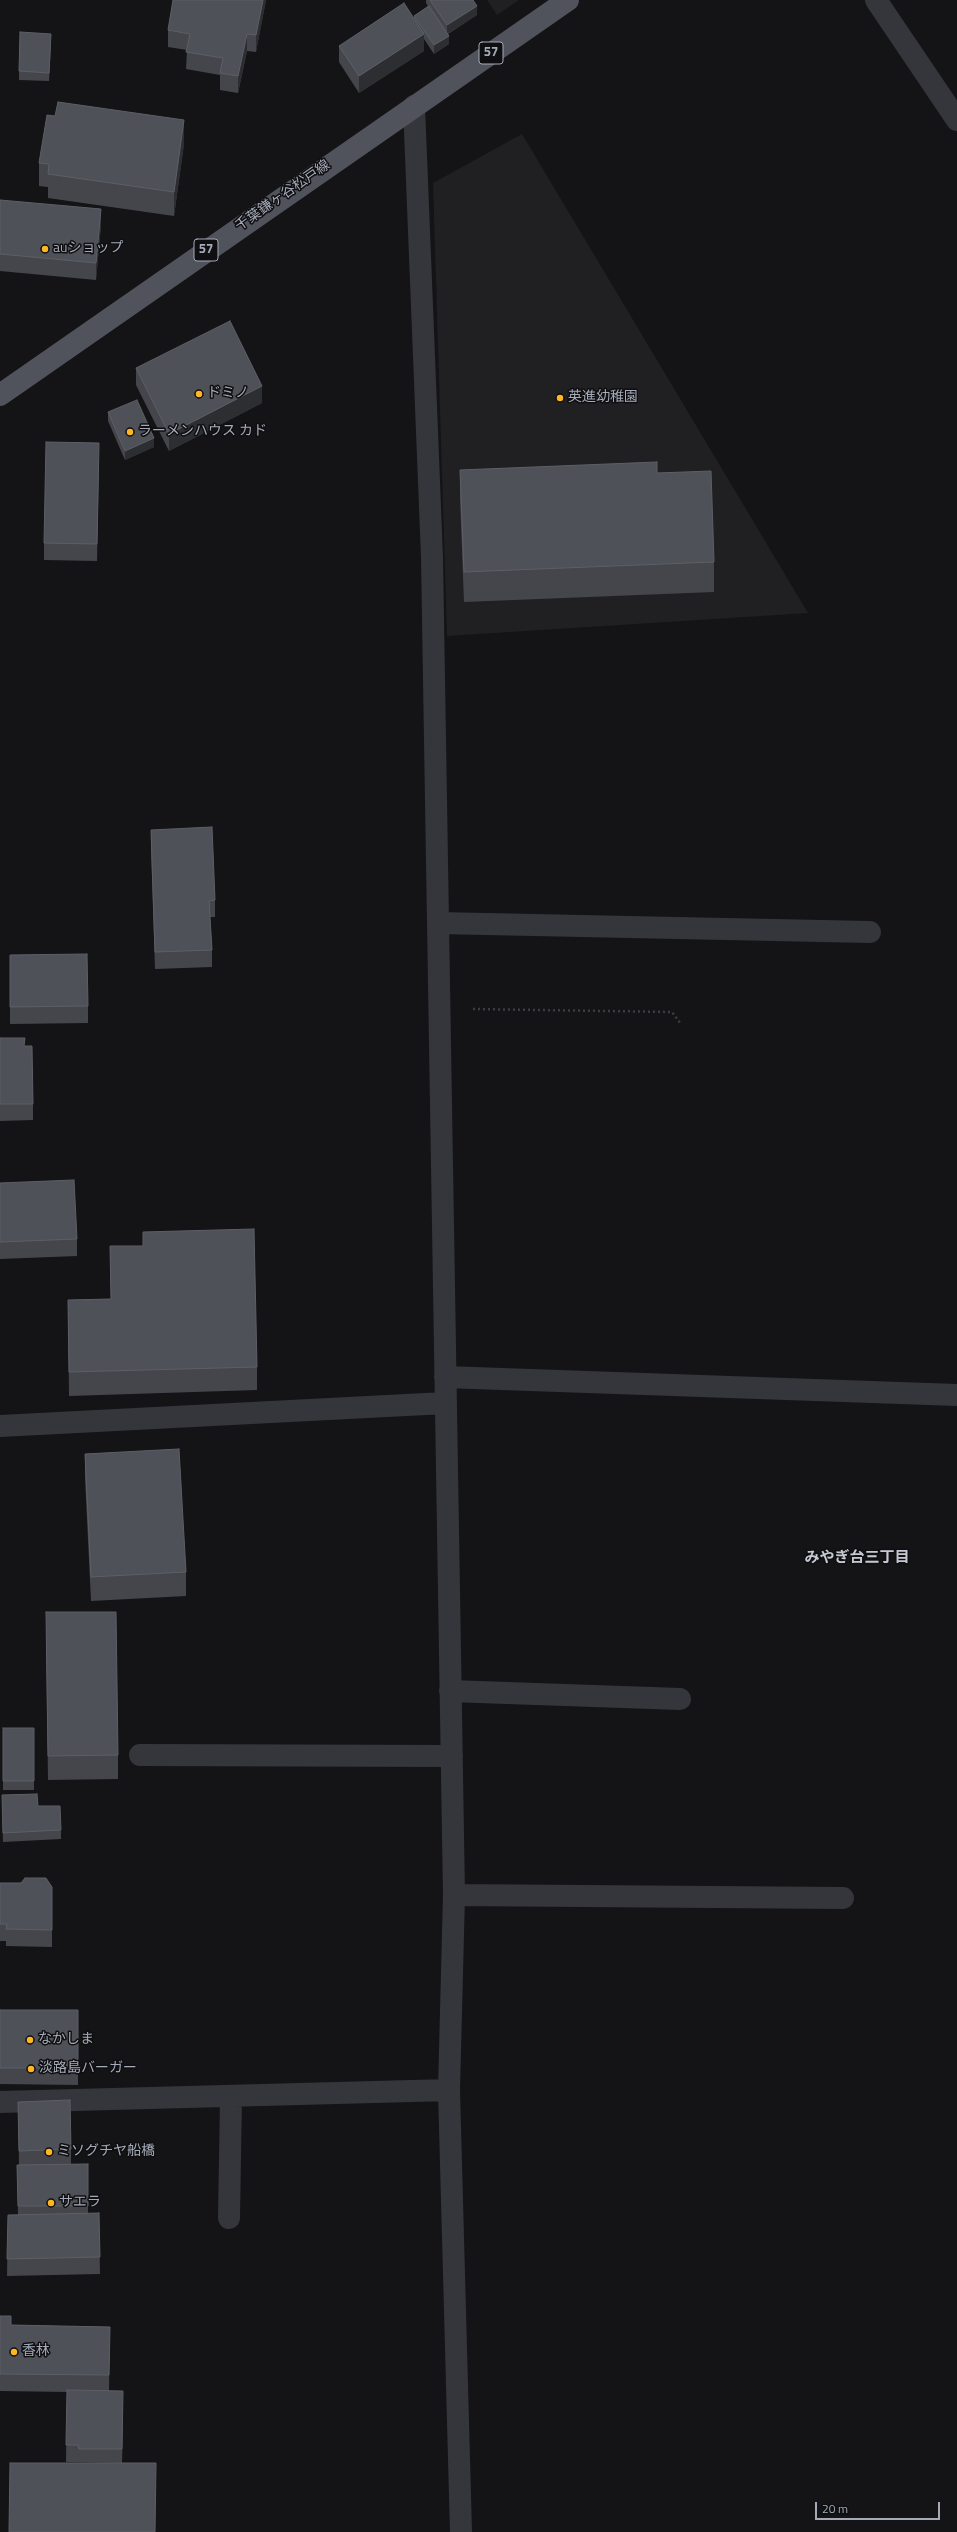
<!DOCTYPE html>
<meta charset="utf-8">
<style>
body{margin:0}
#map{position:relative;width:957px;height:2532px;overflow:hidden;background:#141416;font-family:"Titillium Web",sans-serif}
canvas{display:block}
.scale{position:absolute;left:815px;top:2502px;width:125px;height:18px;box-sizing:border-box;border:2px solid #a4aab8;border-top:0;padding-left:5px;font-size:12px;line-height:14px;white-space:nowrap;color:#a4aab8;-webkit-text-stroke:3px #0f0f11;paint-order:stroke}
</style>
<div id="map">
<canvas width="957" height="2532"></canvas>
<div class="scale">20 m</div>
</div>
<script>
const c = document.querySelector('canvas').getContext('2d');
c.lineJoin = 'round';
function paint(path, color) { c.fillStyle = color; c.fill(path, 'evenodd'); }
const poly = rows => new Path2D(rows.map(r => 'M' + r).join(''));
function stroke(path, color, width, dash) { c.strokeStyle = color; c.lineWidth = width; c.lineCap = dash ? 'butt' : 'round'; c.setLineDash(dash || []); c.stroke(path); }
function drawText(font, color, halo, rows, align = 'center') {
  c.font = font + ' "Titillium Web","Noto Sans JP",sans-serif'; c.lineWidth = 3; c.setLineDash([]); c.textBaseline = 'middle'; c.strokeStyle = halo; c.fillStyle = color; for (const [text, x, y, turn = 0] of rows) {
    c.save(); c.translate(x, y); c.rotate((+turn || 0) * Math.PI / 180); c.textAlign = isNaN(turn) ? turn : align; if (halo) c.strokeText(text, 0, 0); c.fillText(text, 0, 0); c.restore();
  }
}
paint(poly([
 [487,0,519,0,497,15],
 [522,134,808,613,447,636,433,183]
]), '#202023');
stroke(poly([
 [473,1009,672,1012,681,1024]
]), '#3b3d43', 2.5, [2, 3]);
stroke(poly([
 [876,0,957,120],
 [414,106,432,557,454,1895,449,2090,461,2532],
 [438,923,870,932],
 [445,1377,957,1395],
 [0,1426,445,1403],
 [450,1691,680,1699],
 [140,1755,452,1756],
 [454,1895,843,1898],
 [0,2102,449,2090],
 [229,2218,231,2097]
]), '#35363c', 22);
stroke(poly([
 [0,395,568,0]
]), '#50535b', 22);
paint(poly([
 [173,0,266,0,256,52,247,51,238,93,220,90,220,75,186,69,187,50,168,47,168,30],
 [426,0,473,0,477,15,448,34,449,44,434,54,424,39,424,51,359,93,339,62,339,46,414,19,414,16,428,6,426,3],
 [51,43,49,81,19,80,19,71],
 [184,144,174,216,48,198,48,187,39,186,39,163],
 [0,200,101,226,96,280,0,271],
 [136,368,262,403,169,451,136,385],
 [108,412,154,447,125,460,108,421],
 [99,460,97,561,44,560,44,543],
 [460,470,657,473,714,562,714,592,464,602,460,499],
 [151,830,215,900,215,917,210,917,212,950,212,967,155,969,151,847],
 [10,955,88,1006,88,1023,10,1024],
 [0,1038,25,1046,33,1104,33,1120,0,1121],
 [0,1183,77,1239,77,1256,0,1259],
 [110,1246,257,1367,257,1390,69,1396,68,1300,111,1299],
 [85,1454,186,1572,186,1596,91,1601,85,1478],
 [46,1636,118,1755,118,1779,48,1780],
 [3,1728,34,1728,34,1790,3,1790],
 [2,1804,38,1806,61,1830,61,1839,3,1842],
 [0,1883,52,1887,52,1947,6,1946,6,1941,0,1941],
 [0,2010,78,2010,78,2085,0,2084],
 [18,2102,71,2149,71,2164,88,2164,88,2214,99,2213,100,2274,7,2276,8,2215,18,2215,17,2165,19,2165],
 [0,2316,11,2325,110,2327,109,2391,123,2408,122,2463,66,2462,67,2392,0,2391]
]), '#45464c');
paint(poly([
 [263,0,266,0,256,52,256,35],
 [477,6,477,15,447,34,447,25],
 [51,34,51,43,49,81,49,73],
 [247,34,247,51,238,93,238,76],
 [424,34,424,51,359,93,359,76],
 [449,36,449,44,434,54,434,45],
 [184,120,184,144,174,216,174,192],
 [101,209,101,226,96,280,96,263],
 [262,386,262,403,169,451,169,434],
 [154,438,154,447,125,460,125,451],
 [123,2391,123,2408,122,2466,122,2449]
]), '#2d2e32');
const building = poly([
 [173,0,263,0,256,35,247,34,238,76,220,73,223,58,186,52,190,34,168,30,173,0],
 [430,0,473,0,477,6,447,25,430,0],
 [404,3,424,34,359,76,339,46,404,3],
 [429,6,449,36,434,45,414,16,429,6],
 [20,32,51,34,49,73,19,71,20,32],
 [58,102,184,120,174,192,48,174,49,164,39,163,47,115,55,116,58,102],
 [0,200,101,209,96,263,0,254,0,200],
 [230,321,262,386,169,434,136,368,230,321],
 [137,400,154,438,125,451,108,412,137,400],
 [46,442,99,443,97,544,44,543,46,442],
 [657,462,657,473,711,471,714,562,464,572,460,470,657,462],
 [212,827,215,900,209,901,212,950,155,952,151,830,212,827],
 [87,954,88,1006,10,1007,10,955,87,954],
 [0,1038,25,1038,24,1046,32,1046,33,1104,0,1104,0,1038],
 [74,1180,77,1239,0,1242,0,1183,74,1180],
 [254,1229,257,1367,69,1372,68,1300,111,1299,110,1246,143,1246,143,1232,254,1229],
 [179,1449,186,1572,91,1577,85,1454,179,1449],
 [46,1612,116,1612,118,1755,48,1756,46,1612],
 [3,1728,34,1728,34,1781,3,1781,3,1728],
 [37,1794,38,1806,60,1806,61,1830,3,1833,2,1795,37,1794],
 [25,1878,46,1878,52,1887,52,1930,6,1929,7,1924,0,1924,0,1883,21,1883,25,1878],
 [0,2010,78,2010,78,2068,0,2068,0,2010],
 [70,2100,71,2149,19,2151,18,2102,70,2100],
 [88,2164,88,2206,18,2206,17,2165,88,2164],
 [99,2213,100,2257,7,2259,8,2215,99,2213],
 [0,2316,11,2316,11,2325,110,2327,109,2375,0,2374,0,2316],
 [67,2390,123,2391,122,2449,79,2449,78,2445,66,2445,67,2390],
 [10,2463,156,2463,155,2532,9,2532,10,2463]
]);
paint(building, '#4f5158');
stroke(building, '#5d5f67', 1);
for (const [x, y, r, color] of [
 [45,249,4,"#ffb623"],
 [199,394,4,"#ffb623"],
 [560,398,4,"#ffb623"],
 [130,432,4,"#ffb623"],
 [30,2040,4,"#ffb623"],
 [31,2069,4,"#ffb623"],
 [49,2152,4,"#ffb623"],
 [51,2203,4,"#ffb623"],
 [14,2352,4,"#ffb623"]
]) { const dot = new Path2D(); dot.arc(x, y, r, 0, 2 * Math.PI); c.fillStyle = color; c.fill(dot); stroke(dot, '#0f0f11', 1.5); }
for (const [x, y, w] of [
 [491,53,24],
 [206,250,24]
]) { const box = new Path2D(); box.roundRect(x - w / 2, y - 11, w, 22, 3); c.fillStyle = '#0f0f11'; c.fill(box); stroke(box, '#a4aab8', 1); }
drawText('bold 13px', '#a4aab8', null, [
 ["57",491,53],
 ["57",206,250]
]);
drawText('14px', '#a4aab8', '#0f0f11', [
 ["千葉鎌ヶ谷松戸線",283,196,-35]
]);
drawText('14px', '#a4aab8', '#0f0f11', [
 ["auショップ",53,249],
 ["ドミノ",207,394],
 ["英進幼稚園",568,398],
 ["ラーメンハウス カド",138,432],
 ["なかしま",38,2040],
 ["淡路島バーガー",39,2069],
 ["ミソグチヤ船橋",57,2152],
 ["サエラ",59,2203],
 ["香林",22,2352]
], 'left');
drawText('bold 15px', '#c6c9d3', '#0f0f11', [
 ["みやぎ台三丁目",857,1558]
]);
</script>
